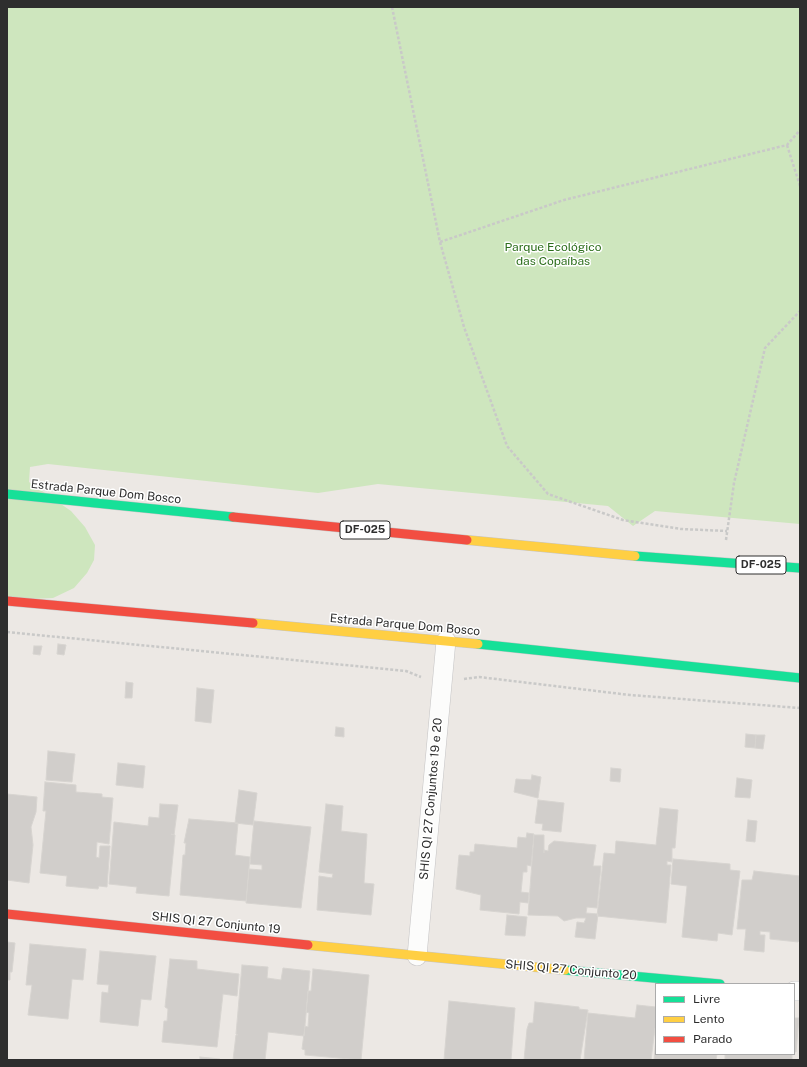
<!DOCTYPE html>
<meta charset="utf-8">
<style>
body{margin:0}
#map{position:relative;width:807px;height:1067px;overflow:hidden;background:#ece8e4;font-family:"Public Sans",sans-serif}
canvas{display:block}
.frame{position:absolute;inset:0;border:8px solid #2e2e2e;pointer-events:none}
.legend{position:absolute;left:655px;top:983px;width:140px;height:72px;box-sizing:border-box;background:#fff;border:1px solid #ababab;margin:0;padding:5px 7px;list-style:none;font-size:12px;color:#2e2e2e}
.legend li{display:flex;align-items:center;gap:8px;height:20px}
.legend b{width:20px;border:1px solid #ababab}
</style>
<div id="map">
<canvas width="807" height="1067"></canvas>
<div class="frame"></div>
<ul class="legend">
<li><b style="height:5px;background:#16e098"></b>Livre</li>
<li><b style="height:5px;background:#ffcf43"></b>Lento</li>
<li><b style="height:5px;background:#f24e42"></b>Parado</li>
</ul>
</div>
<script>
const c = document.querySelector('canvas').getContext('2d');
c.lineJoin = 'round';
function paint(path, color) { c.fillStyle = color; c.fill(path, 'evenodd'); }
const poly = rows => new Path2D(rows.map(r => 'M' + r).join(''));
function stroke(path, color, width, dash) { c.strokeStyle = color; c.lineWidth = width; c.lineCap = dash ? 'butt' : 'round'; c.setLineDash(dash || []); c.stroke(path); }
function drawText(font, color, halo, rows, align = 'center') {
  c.font = font + ' "Public Sans",sans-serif'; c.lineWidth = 3; c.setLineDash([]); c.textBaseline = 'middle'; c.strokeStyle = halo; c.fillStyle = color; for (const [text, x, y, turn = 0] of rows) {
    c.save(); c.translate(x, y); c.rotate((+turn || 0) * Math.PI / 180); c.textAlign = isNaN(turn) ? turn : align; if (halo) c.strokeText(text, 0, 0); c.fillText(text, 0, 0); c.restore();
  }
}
paint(poly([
 [7,7,800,7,800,524,655,511,633,526,608,506,378,484,318,493,48,464,30,467,29,482,71,511,85,527,95,545,94,560,87,573,74,588,53,598,7,600]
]), '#cee6be');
const building = poly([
 [58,644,66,645,64,655,57,654,58,644],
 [34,646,42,646,40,655,33,654,34,646],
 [126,682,133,683,132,698,125,698,126,682],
 [197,688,214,690,211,723,195,721,197,688],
 [336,727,344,728,344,737,335,736,336,727],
 [746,734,756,735,755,748,745,747,746,734],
 [756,735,765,735,763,749,755,748,756,735],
 [48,751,75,754,72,782,46,780,48,751],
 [118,763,145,766,143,788,116,785,118,763],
 [611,768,621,769,620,782,610,781,611,768],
 [532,775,541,777,538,798,514,792,516,779,531,780,532,775],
 [737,778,752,780,750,798,735,797,737,778],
 [45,782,76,785,76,792,102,794,102,797,113,798,109,844,97,842,96,857,99,858,100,846,110,846,107,887,99,886,98,889,66,886,67,876,40,873,46,811,43,811,45,782],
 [239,790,257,793,253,825,235,823,239,790],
 [7,794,37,797,36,812,31,827,33,845,29,883,7,880,7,794],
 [538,800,564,803,561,832,542,830,543,824,535,823,538,800],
 [160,804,178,805,174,835,171,834,175,835,169,896,136,893,137,887,109,884,114,822,148,826,149,817,159,818,160,804],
 [326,804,343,806,341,831,367,834,364,883,374,884,371,915,317,910,319,876,332,878,333,874,319,872,326,804],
 [660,808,678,810,675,848,672,848,672,862,667,861,667,865,671,865,666,923,597,916,604,853,615,854,616,841,656,845,660,808],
 [189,819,238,823,235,855,250,857,246,901,180,895,183,855,185,855,186,843,184,843,189,819],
 [748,820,757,821,755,842,746,841,748,820],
 [254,821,311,827,301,908,246,903,249,869,262,870,262,865,250,864,254,821],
 [527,833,534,834,531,866,527,865,527,872,523,872,521,892,529,893,528,903,520,902,519,914,480,910,481,895,456,889,459,855,470,856,470,852,474,852,475,844,517,848,518,837,526,838,527,833],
 [534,835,544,835,544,853,544,850,548,851,549,845,554,841,596,845,593,866,601,866,597,908,587,907,586,913,598,914,595,939,575,937,577,922,584,923,586,918,576,918,564,921,558,916,528,915,534,835],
 [673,859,730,864,730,870,740,871,732,935,718,933,717,941,682,937,687,886,671,884,673,859],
 [754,871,800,876,800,940,798,942,770,939,770,932,760,931,760,935,765,935,764,952,744,950,746,929,737,929,742,880,752,880,754,871],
 [507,915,527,917,525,936,505,935,507,915],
 [7,942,15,943,12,972,10,972,10,980,7,980,7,942],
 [30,944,86,949,83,980,72,979,68,1019,28,1015,32,985,26,985,30,944],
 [100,951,156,956,151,1000,141,999,138,1026,100,1022,102,992,108,993,109,985,97,984,100,951],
 [170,959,197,961,197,969,239,974,237,996,223,994,217,1047,162,1042,164,1021,167,1021,168,1009,165,1007,170,959],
 [242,965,268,967,267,978,281,980,283,968,310,971,304,1036,268,1032,265,1060,233,1060,236,1035,238,1035,236,1034,242,965],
 [313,969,369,975,361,1060,305,1055,305,1050,302,1049,305,1026,308,1027,309,1013,306,1012,308,991,311,991,313,969],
 [449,1001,515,1008,511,1060,444,1060,449,1001],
 [535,1002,579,1007,579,1009,588,1010,580,1060,524,1060,527,1029,529,1023,533,1023,535,1002],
 [637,1005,656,1007,656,1028,655,1028,651,1060,584,1060,588,1013,635,1018,637,1005],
 [794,1018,799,1018,796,1052,794,1052,794,1018],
 [656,1038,656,1054,717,1054,716,1060,654,1060,656,1038],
 [725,1054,792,1054,792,1060,725,1060,725,1054],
 [200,1057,220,1059,220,1060,200,1060,200,1057]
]);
paint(building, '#d1cecb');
stroke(building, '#d7d4d0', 1);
const street = poly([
 [417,956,446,641],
 [794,991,800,991]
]);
const fast = poly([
 [7,494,233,517],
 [635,556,800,568],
 [478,644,800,678],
 [565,970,720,984]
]);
const slow = poly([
 [467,540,635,556],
 [253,623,478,644],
 [308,945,565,970]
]);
const jam = poly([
 [233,517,467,540],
 [7,601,253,623],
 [7,914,308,945]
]);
stroke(street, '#c5c4c5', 20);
stroke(fast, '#c5c4c5', 10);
stroke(slow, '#c5c4c5', 10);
stroke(jam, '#c5c4c5', 10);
stroke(poly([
 [392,7,440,242,464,327,507,446,548,494,623,520,681,529,727,531],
 [787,145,800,186],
 [440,242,564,200,787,145,800,130],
 [726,540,734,483,765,348,800,311],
 [7,632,406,671,421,677],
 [464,679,479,677,630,695,800,708]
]), '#c9c9c8', 2.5, [3, 2]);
stroke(street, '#fcfcfb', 19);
stroke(fast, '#16e098', 9);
stroke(slow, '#ffcf43', 9);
stroke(jam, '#f24e42', 9);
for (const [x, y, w] of [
 [365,530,50],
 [761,565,50]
]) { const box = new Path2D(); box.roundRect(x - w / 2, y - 9, w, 18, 3); c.fillStyle = '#fff'; c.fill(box); stroke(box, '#2e2e2e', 1); }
drawText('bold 11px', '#2e2e2e', null, [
 ["DF-025",365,530],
 ["DF-025",761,565]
]);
drawText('12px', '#2c6e1b', '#fff', [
 ["Parque Ecológico",553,247],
 ["das Copaíbas",553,261]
]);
drawText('12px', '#2e2e2e', '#fff', [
 ["Estrada Parque Dom Bosco",106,492,6],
 ["Estrada Parque Dom Bosco",405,625,5],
 ["SHIS QI 27 Conjuntos 19 e 20",431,799,-85],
 ["SHIS QI 27 Conjunto 19",216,923,6],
 ["SHIS QI 27 Conjunto 20",571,970,5]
]);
</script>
